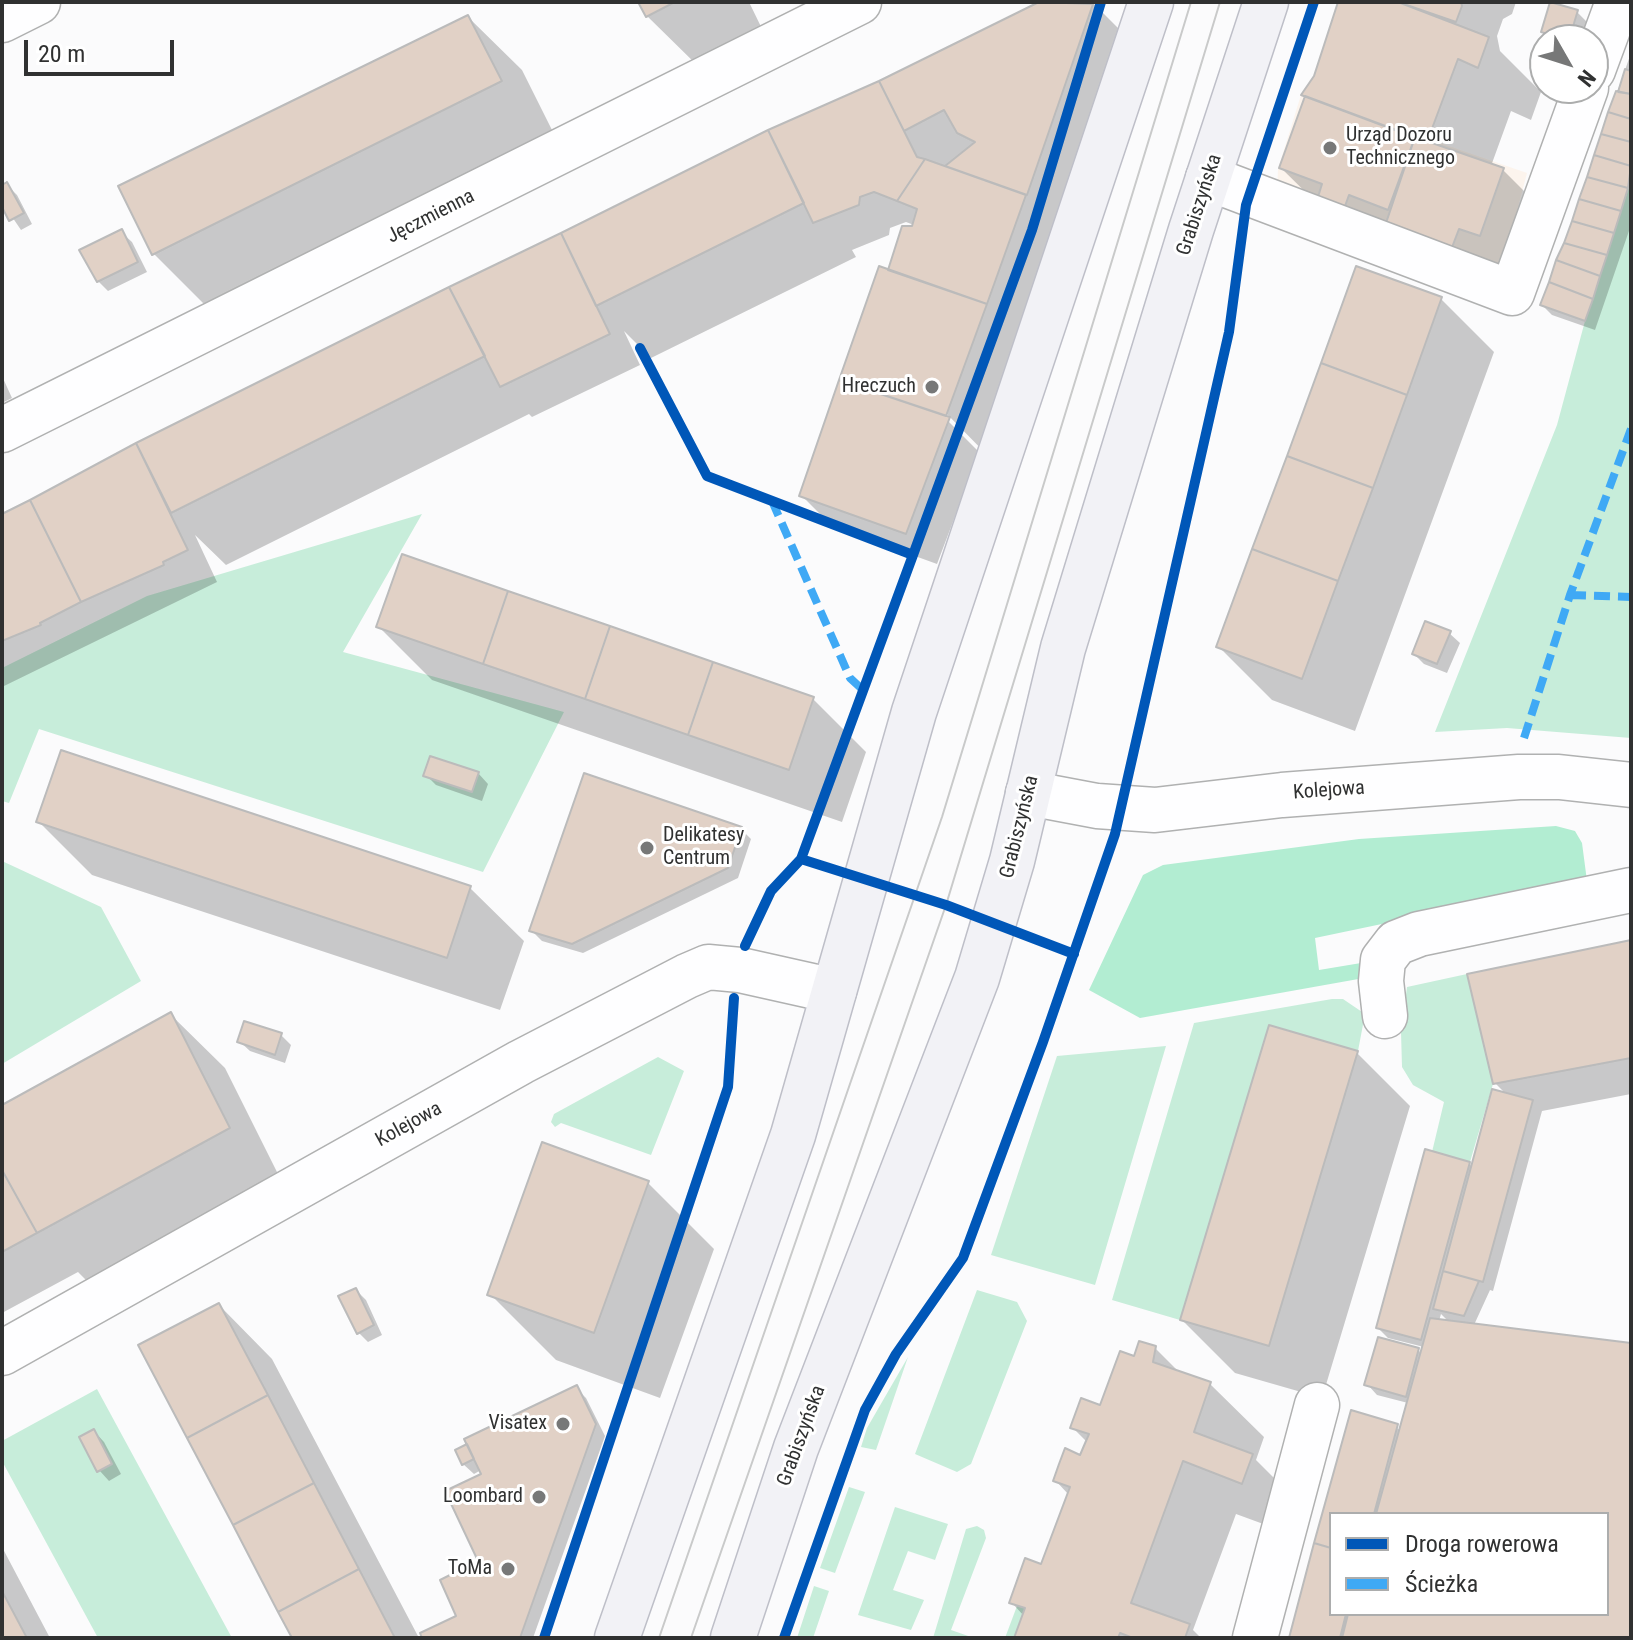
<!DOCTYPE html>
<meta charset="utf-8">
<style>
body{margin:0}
#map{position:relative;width:1633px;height:1640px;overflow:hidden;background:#fbfbfc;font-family:"Roboto Condensed",sans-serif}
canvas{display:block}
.frame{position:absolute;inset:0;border:4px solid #303131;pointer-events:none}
.legend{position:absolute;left:1329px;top:1512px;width:280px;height:104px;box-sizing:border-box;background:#fff;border:2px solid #acadad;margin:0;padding:10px 14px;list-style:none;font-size:24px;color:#303131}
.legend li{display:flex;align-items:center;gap:16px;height:40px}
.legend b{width:40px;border:2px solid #acadad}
.north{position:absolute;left:1529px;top:24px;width:80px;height:80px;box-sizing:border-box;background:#fff;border:2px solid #acadad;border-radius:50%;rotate:129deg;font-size:22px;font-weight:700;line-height:32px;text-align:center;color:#303131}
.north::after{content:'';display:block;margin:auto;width:28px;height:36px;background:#777878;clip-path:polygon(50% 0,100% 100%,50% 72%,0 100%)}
.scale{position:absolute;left:24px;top:40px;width:150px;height:36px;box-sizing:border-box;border:4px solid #303131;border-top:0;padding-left:10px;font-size:24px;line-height:28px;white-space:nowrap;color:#303131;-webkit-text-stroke:6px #fff;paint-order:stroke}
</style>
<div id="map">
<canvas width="1633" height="1640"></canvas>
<div class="frame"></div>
<ul class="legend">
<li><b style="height:10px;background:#0057b8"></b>Droga rowerowa</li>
<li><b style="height:10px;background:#3fa9f5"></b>Ścieżka</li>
</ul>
<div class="north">N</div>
<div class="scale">20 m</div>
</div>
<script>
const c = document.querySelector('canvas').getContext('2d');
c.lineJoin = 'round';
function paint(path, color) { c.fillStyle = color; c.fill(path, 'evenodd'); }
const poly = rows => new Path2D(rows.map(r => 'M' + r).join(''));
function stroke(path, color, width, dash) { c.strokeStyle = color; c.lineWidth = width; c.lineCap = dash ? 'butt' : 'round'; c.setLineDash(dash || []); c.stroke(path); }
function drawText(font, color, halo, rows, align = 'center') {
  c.font = font + ' "Roboto Condensed",sans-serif'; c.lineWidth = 6; c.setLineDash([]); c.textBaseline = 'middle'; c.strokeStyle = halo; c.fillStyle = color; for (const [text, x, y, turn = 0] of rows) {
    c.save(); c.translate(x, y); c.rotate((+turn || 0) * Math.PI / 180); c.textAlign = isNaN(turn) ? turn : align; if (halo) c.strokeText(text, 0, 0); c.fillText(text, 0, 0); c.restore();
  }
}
paint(poly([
 [1301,95,1527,173,1496,291,1276,218,1278,169]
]), '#fcf4ed');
paint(poly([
 [1631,181,1631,738,1507,728,1435,732,1557,425,1585,321],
 [422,514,343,652,564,712,483,872,39,729,9,803,2,801,2,668,147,596],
 [2,861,101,907,141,981,2,1064],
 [1467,974,1493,1084,1470,1162,1432,1152,1444,1102,1413,1085,1402,1067,1401,1032,1407,987],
 [1332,999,1343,999,1365,1014,1358,1051,1269,1025,1180,1320,1112,1300,1194,1023],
 [1166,1046,1095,1285,991,1255,1057,1056],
 [658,1057,684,1071,651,1155,561,1123,555,1127,551,1122,554,1114],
 [977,1290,1017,1302,1027,1321,971,1464,957,1472,915,1454],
 [908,1357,876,1450,861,1447,867,1428],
 [97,1389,232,1638,98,1638,2,1461,2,1441],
 [849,1487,865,1492,835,1573,820,1568],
 [895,1507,948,1524,935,1560,908,1551,893,1590,924,1600,911,1630,858,1615],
 [977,1526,984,1530,986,1538,951,1630,974,1638,933,1638,966,1529],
 [814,1586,829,1591,813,1638,797,1638],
 [1017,1606,1025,1608,1014,1638,1005,1638]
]), '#c7edda');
paint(poly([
 [1556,826,1575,831,1582,843,1587,881,1315,938,1319,970,1361,963,1364,978,1140,1018,1089,990,1143,875,1163,865,1359,839]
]), '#b2edd2');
paint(poly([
 [641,2,749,2,766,37,701,69,647,16],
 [1044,2,1092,2,1130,40,1000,468,941,408,938,411,994,467,976,461,937,564,832,526,801,495,890,272,913,228,914,225,906,222,890,228,889,235,852,250,856,257,651,358,624,331,640,365,532,417,529,414,226,565,195,535,217,582,2,687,2,513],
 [1340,2,1516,2,1512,14,1503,19,1497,36,1500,51,1541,92,1531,120,1511,111,1491,166,1503,170,1557,224,1534,289,1335,221,1281,168,1316,77],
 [1577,12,1587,22,1582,40,1551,40,1543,32],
 [468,17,522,70,554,134,207,307,154,254],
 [1631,53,1631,225,1595,330,1552,315,1542,305],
 [7,185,17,195,32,224,21,230,2,202,2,187],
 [121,232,132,242,147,272,108,291,98,281],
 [1441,299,1494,352,1355,731,1272,700,1219,647],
 [2,376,12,398,2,403],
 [378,626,813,699,866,752,842,822,432,680],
 [1449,633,1460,643,1447,673,1424,664,1414,654],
 [478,773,488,784,482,801,436,785,426,775],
 [38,821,470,888,524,941,500,1010,92,875],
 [741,829,751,839,738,878,583,953,542,941,532,931],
 [1631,942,1631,1094,1542,1111,1493,1291,1490,1290,1474,1325,1631,1345,1631,1638,1293,1638,1352,1412,1401,1430,1408,1403,1377,1395,1367,1384,1418,1350,1422,1354,1424,1347,1388,1338,1378,1328,1469,1164,1473,1167,1507,1095,1495,1083],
 [1441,1314,1449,1322,1439,1321],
 [1331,1514,1607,1514,1607,1614,1331,1614],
 [171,1015,225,1068,282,1182,92,1286,78,1272,2,1313,2,1107],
 [281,1035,291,1045,285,1063,250,1051,239,1041],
 [1357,1053,1410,1106,1322,1398,1235,1373,1182,1320],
 [648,1183,714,1249,660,1398,556,1360,490,1294],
 [356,1290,366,1300,382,1335,368,1342,358,1332],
 [219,1305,272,1359,419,1638,295,1638],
 [1155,1348,1181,1374,1210,1384,1264,1437,1256,1460,1306,1510,1296,1536,1236,1514,1193,1630,1201,1638,1016,1638,1024,1616,1012,1603,1043,1567,1069,1495,1055,1480,1082,1457,1087,1442,1072,1427,1101,1408,1135,1358],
 [576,1388,586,1398,605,1436,533,1638,424,1638,459,1617,480,1562,484,1475,481,1470,474,1474,463,1464],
 [94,1431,104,1442,121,1474,109,1481,99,1470],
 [2,1547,50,1638,2,1638]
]), '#0003');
const building = poly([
 [638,2,675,2,646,17,638,2],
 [1039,2,1093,4,1027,195,945,166,975,142,957,133,944,110,904,131,879,81,1039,2],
 [1338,2,1398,2,1489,37,1478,68,1458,59,1427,142,1301,95,1314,76,1338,2],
 [1398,2,1461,2,1462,6,1456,22,1398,2],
 [1550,2,1578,10,1569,40,1541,32,1550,2],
 [468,15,502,81,152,255,118,186,468,15],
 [1625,69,1631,71,1631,94,1618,92,1625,69],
 [879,81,917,157,925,159,897,201,874,192,860,197,859,205,813,223,768,130,879,81],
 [1616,91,1631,94,1631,119,1608,112,1616,91],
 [1305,96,1415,137,1388,210,1349,195,1344,209,1317,200,1322,184,1279,168,1305,96],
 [1608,112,1631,119,1631,142,1601,134,1608,112],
 [768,130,804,203,596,306,561,233,768,130],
 [1601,134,1631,142,1631,166,1594,155,1601,134],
 [1415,137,1504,168,1480,236,1459,229,1451,250,1385,226,1415,137],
 [1594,155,1631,166,1628,188,1587,177,1594,155],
 [925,159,1026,195,987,304,888,270,902,226,912,226,917,209,897,201,925,159],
 [1587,177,1628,188,1621,211,1579,199,1587,177],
 [7,182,24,213,9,221,2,207,2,185,7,182],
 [1579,199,1621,211,1614,233,1572,221,1579,199],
 [1572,221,1614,233,1607,255,1564,243,1572,221],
 [122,229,138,262,97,282,79,250,122,229],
 [561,233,610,334,500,387,449,287,561,233],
 [1564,243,1607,255,1600,276,1556,260,1564,243],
 [1556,260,1600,276,1593,299,1549,282,1556,260],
 [879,266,987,304,946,416,839,380,879,266],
 [1356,266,1442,297,1407,395,1321,363,1356,266],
 [1549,282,1593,299,1585,321,1540,305,1549,282],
 [449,287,485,356,171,513,136,443,449,287],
 [1321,363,1407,395,1373,488,1287,456,1321,363],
 [839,380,950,417,906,534,799,496,839,380],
 [136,443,188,550,163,562,164,565,81,602,30,500,136,443],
 [1287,456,1373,488,1338,581,1252,549,1287,456],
 [30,500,81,602,40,623,41,625,2,641,2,514,30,500],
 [1252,549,1338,581,1302,679,1216,647,1252,549],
 [402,554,508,591,483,664,376,627,402,554],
 [508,591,610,626,585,699,483,664,508,591],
 [1425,621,1451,631,1437,664,1412,654,1425,621],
 [610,626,713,662,688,735,585,699,610,626],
 [713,662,814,697,789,770,688,735,713,662],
 [61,750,471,886,447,958,36,822,61,750],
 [430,756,479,772,472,792,423,776,430,756],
 [584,773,742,827,728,868,572,944,529,931,584,773],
 [1631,940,1631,1058,1493,1084,1467,974,1631,940],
 [171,1012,230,1128,37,1233,2,1170,2,1105,171,1012],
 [244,1021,282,1033,275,1055,237,1042,244,1021],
 [1269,1025,1358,1051,1269,1346,1180,1320,1269,1025],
 [1492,1089,1533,1100,1483,1282,1443,1271,1492,1089],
 [542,1142,649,1181,594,1333,487,1295,542,1142],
 [1425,1149,1470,1162,1421,1340,1376,1328,1425,1149],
 [2,1170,37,1233,2,1252,2,1170],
 [1443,1271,1479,1281,1464,1316,1433,1309,1443,1271],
 [356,1288,374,1325,357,1334,338,1296,356,1288],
 [219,1303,268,1395,187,1438,138,1345,219,1303],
 [1430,1318,1631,1343,1631,1638,1342,1638,1348,1614,1607,1614,1607,1514,1376,1514,1430,1318],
 [1378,1337,1419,1348,1406,1397,1364,1385,1378,1337],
 [1139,1341,1156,1346,1153,1362,1211,1382,1194,1432,1253,1454,1242,1484,1183,1461,1131,1603,1190,1624,1185,1638,1133,1638,1120,1633,1118,1638,1014,1638,1025,1608,1009,1603,1025,1558,1041,1564,1070,1487,1053,1481,1059,1464,1065,1448,1080,1455,1089,1434,1070,1428,1081,1398,1100,1405,1120,1351,1134,1356,1139,1341],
 [577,1385,596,1424,520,1638,422,1638,420,1633,456,1616,440,1580,478,1561,445,1491,481,1474,464,1439,577,1385],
 [268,1395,314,1483,233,1525,187,1438,268,1395],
 [1351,1410,1398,1424,1374,1514,1331,1514,1331,1548,1314,1543,1351,1410],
 [94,1429,112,1464,97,1472,79,1437,94,1429],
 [467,1444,474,1459,462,1465,455,1450,467,1444],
 [314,1483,359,1569,278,1612,233,1525,314,1483],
 [1314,1543,1331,1548,1331,1614,1346,1614,1340,1638,1289,1638,1314,1543],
 [359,1569,395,1638,292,1638,278,1612,359,1569],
 [2,1591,27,1638,2,1638,2,1591]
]);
paint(building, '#e1d1c6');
stroke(building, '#bbb', 2);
const minor = poly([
 [2,20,38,2],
 [1593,70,1618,2],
 [1208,178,1512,293,1586,88],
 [2,430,859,2],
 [1028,793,1097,806,1155,810,1282,795,1519,777,1559,777,1631,785],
 [1385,1016,1381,981,1383,960,1396,943,1419,934,1631,890],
 [2,1353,521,1062,687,976,708,967,740,970,834,991],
 [1255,1638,1317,1405]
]);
const major = poly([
 [617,1638,793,1135,914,712,1151,2],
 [733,1638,796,1448,977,978,1012,861,1063,648,1191,230,1266,2]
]);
stroke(minor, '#b0b1b1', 47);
stroke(major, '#bebfc8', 47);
stroke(minor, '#fefeff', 44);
stroke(major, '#f2f2f6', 44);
stroke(poly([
 [659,1638,942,817,1191,2],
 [691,1638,946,905,1220,2]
]), '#c9caca', 2);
stroke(poly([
 [772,501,850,678,864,691],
 [1570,595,1631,597],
 [1524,738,1570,595,1631,429]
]), '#3fa9f5', 8, [16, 8]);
stroke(poly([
 [640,348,707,476,913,555,801,859,771,891,745,946],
 [913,555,1032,230,1101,2],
 [801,859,946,905,1074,954],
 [544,1638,728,1087,734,998],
 [784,1638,865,1410,896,1354,963,1258,1043,1042,1115,834,1229,332,1246,205,1314,2]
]), '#0057b8', 10);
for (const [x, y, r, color] of [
 [1330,148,8,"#777878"],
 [932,387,8,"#777878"],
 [647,848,8,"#777878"],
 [563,1424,8,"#777878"],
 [539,1497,8,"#777878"],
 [508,1569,8,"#777878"]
]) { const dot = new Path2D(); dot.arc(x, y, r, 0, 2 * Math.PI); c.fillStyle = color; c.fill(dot); stroke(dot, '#fff', 3); }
drawText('20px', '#303131', '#fff', [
 ["Urząd Dozoru",1346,136,"left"],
 ["Technicznego",1346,159,"left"],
 ["Hreczuch",916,387],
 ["Delikatesy",663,836,"left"],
 ["Centrum",663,859,"left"],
 ["Visatex",547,1424],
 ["Loombard",523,1497],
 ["ToMa",492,1569]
], 'right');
drawText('20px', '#303131', '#fff', [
 ["Grabiszyńska",1200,205,-72],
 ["Jęczmienna",431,217,-27],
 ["Kolejowa",1329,791,-4],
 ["Grabiszyńska",1020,827,-76],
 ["Kolejowa",409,1125,-29],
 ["Grabiszyńska",802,1436,-70]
]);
</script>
